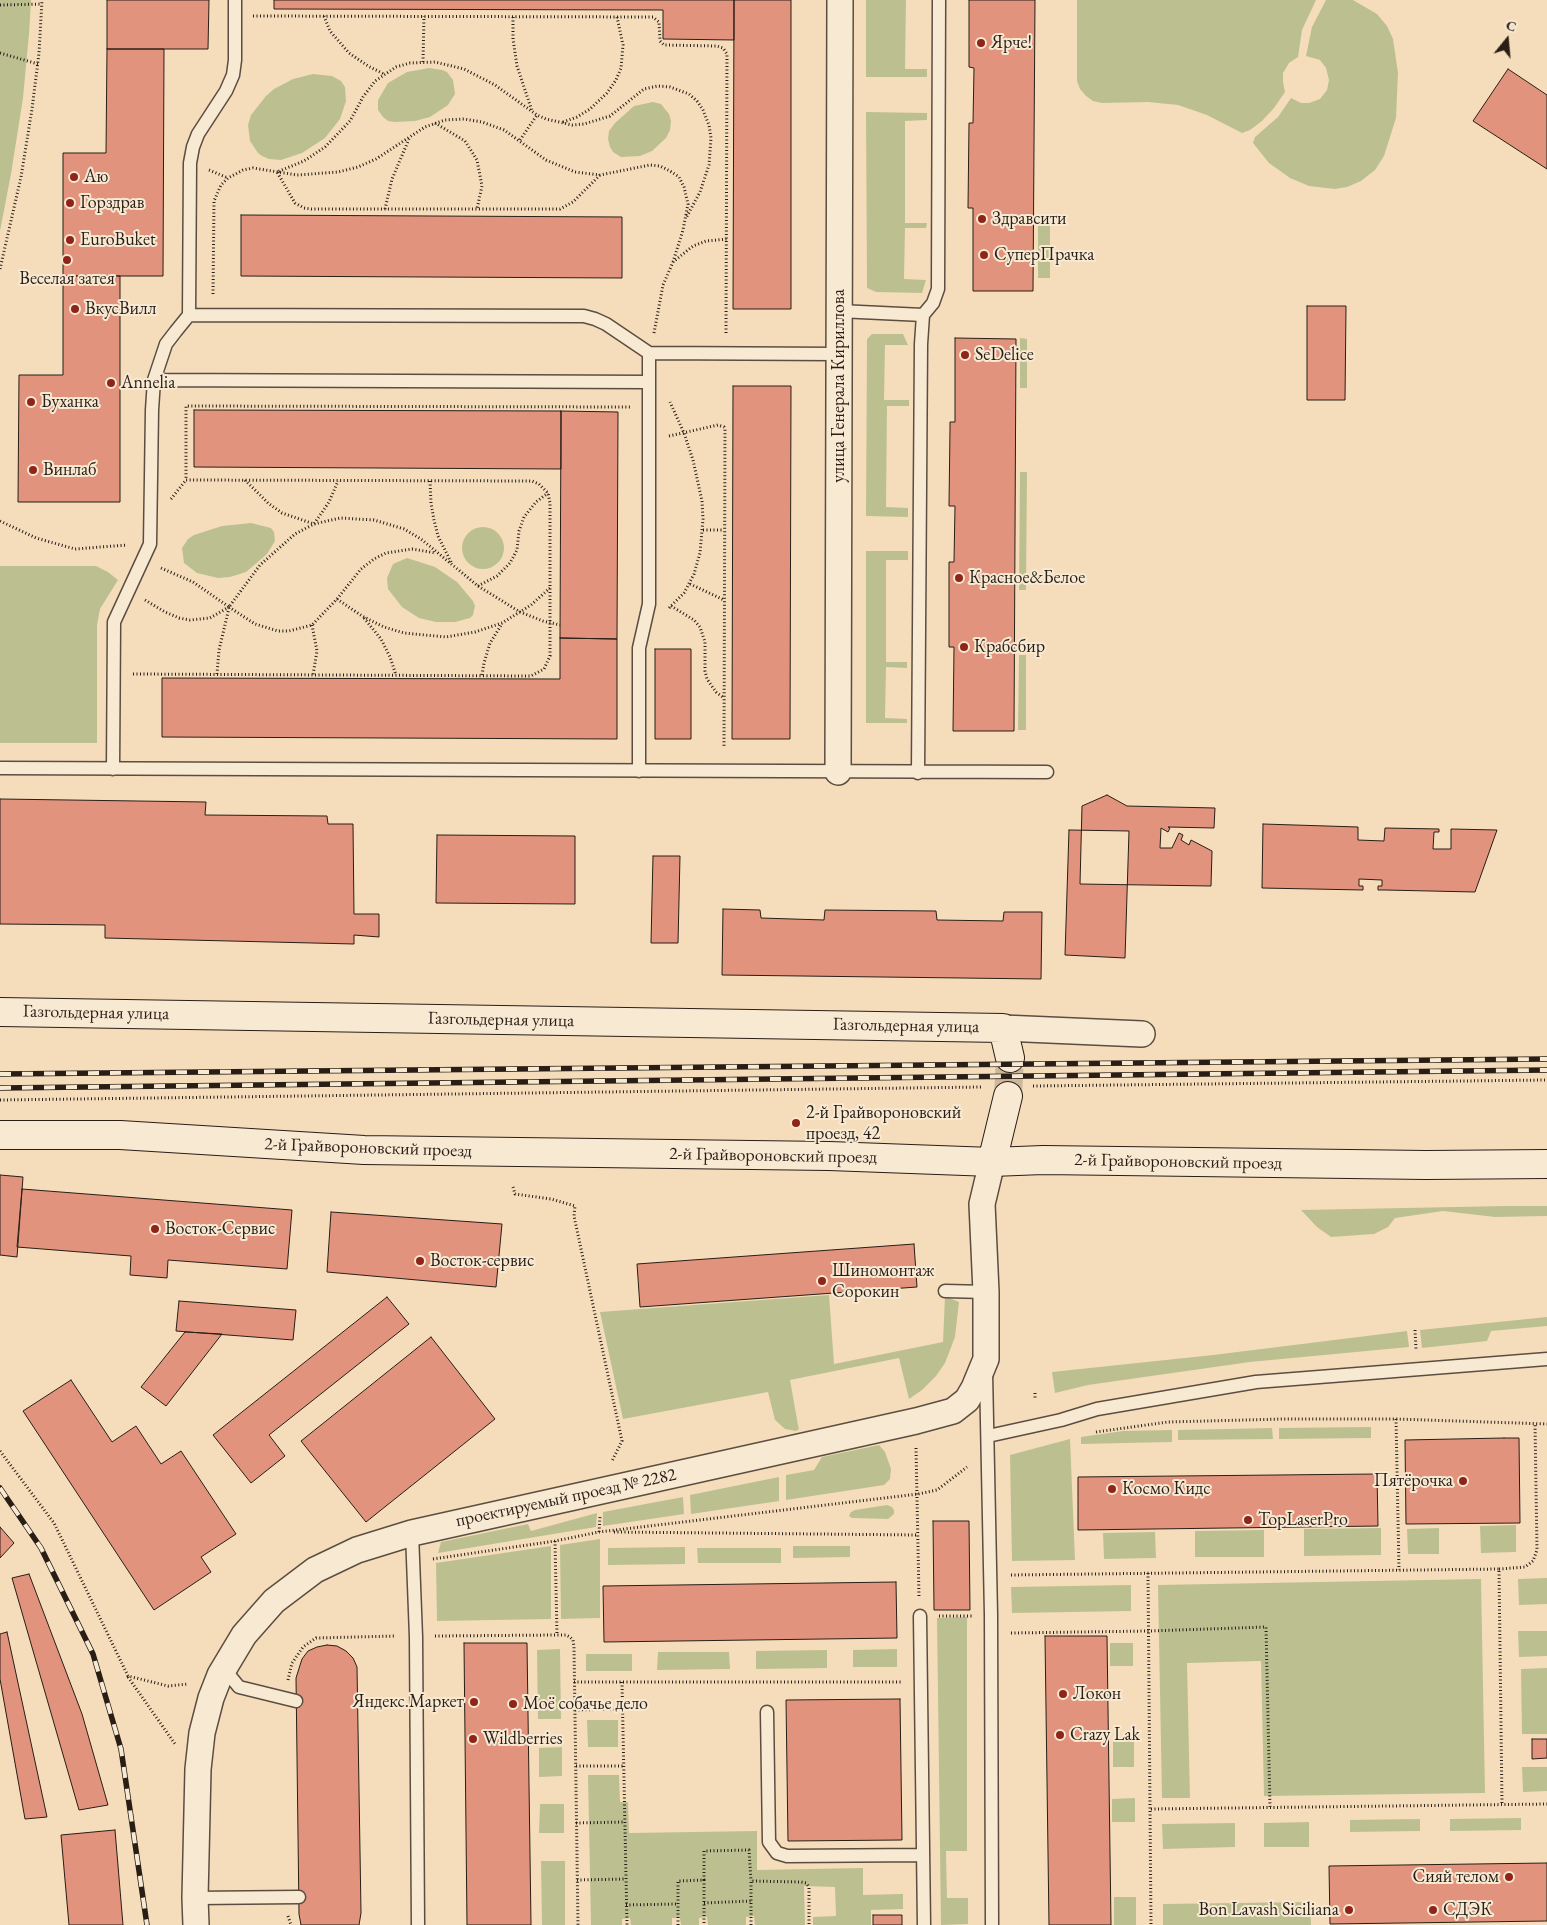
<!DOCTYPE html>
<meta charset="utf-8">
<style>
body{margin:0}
#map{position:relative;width:1547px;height:1925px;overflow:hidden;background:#f5ddbc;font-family:"EB Garamond",serif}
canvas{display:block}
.north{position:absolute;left:1482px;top:15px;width:50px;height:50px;-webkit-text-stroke:4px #f8e9d3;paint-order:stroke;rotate:17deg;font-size:14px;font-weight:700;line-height:20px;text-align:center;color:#281e16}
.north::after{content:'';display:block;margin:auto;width:18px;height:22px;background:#281e16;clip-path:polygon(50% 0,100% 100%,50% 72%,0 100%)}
</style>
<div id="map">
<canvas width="1547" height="1925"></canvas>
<div class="north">С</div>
</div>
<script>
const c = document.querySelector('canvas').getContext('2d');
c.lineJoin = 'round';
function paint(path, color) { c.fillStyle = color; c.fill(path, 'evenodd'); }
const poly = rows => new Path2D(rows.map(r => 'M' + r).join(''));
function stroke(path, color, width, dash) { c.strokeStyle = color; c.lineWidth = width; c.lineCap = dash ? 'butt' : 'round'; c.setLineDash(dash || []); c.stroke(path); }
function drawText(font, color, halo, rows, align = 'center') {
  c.font = font + ' "EB Garamond",serif'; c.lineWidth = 4; c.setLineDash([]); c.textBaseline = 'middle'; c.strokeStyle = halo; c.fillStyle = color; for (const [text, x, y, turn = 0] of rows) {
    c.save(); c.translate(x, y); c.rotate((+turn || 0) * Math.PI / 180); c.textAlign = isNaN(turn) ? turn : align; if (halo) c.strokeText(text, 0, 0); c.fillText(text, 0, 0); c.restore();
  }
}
paint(poly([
 [0,0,31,0,29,34,23,98,11,174,0,231],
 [866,0,906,0,905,69,927,69,927,77,866,77],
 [1077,0,1316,0,1302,30,1298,57,1289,63,1283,73,1283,82,1285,92,1274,108,1262,121,1250,130,1242,133,1207,115,1178,105,1148,102,1102,103,1093,101,1086,96,1080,89,1077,81],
 [1326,0,1353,0,1377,14,1387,26,1393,39,1398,73,1396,118,1384,156,1375,170,1361,181,1347,187,1335,189,1309,186,1290,178,1269,163,1253,143,1255,137,1278,117,1291,98,1301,103,1309,103,1320,99,1327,90,1329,80,1326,68,1320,60,1306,56,1312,27],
 [429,68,442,70,447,72,453,80,455,94,448,105,430,117,415,121,395,122,388,121,383,117,378,110,378,100,388,83,407,72],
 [313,74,332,76,341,81,345,87,346,101,340,119,325,138,302,153,281,160,269,159,262,156,258,153,250,141,248,125,251,115,266,96,274,89,293,79],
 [653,102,661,104,669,114,671,121,670,130,666,138,652,151,640,156,621,157,613,152,610,147,608,139,609,131,615,123,634,106],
 [866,112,927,113,927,120,905,121,905,223,927,223,926,228,905,228,904,279,926,280,922,293,876,292,867,288],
 [1038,215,1050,216,1050,278,1038,278],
 [872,334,903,334,908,345,885,345,884,400,909,400,909,406,887,406,886,507,908,508,908,517,866,516,867,339],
 [1020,338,1027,339,1027,388,1020,388],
 [1020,472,1027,472,1026,590,1019,590],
 [251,523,271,528,274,532,275,541,267,554,246,572,230,577,218,578,197,573,184,563,182,548,188,539,194,535,222,526],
 '462 548a21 21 0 1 1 42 0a21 21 0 1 1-42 0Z',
 [866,551,908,551,908,560,886,560,886,662,907,662,907,668,886,667,885,718,907,719,907,723,866,723],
 [407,558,435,567,457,582,473,601,475,606,473,615,470,618,455,622,436,622,419,618,402,607,388,589,387,578,393,564],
 [0,566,96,566,108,572,118,580,100,609,97,625,97,743,0,743],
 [1019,655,1026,655,1026,730,1018,730],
 [1507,1206,1547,1206,1547,1216,1495,1217,1443,1211,1395,1218,1388,1227,1374,1234,1331,1237,1317,1227,1301,1210],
 [829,1295,834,1364,943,1342,945,1296,959,1302,955,1337,945,1363,936,1376,922,1390,909,1399,899,1358,790,1380,798,1425,799,1429,796,1431,785,1429,775,1420,768,1392,623,1419,600,1312],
 [1547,1317,1547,1326,1491,1331,1487,1341,1422,1348,1420,1330],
 [1407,1331,1409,1347,1250,1362,1088,1385,1055,1393,1052,1372,1213,1355],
 [1371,1427,1371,1438,1279,1439,1279,1428],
 [1272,1428,1273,1439,1178,1440,1178,1430],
 [1172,1430,1172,1442,1081,1444,1081,1437,1123,1431],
 [1070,1439,1075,1560,1012,1561,1010,1455],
 [879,1445,885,1452,891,1469,890,1479,884,1485,786,1500,786,1475,814,1470,822,1457],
 [779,1477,779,1501,691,1514,690,1495],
 [683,1497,684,1514,603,1526,603,1512],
 [887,1505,892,1507,894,1510,894,1514,888,1519,852,1518,849,1516,851,1512,855,1510],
 [597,1513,596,1527,438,1553,441,1542,528,1524,531,1531],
 [1516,1525,1516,1552,1481,1553,1480,1526],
 [1381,1528,1381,1555,1304,1556,1304,1529],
 [1439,1528,1439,1554,1408,1554,1407,1529],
 [1264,1530,1264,1557,1195,1557,1195,1531],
 [1155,1532,1156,1558,1104,1559,1103,1533],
 [600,1539,600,1618,561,1619,560,1545],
 [551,1546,551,1619,437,1621,436,1563],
 [793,1546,850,1546,850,1557,793,1558],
 [685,1547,685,1564,608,1565,608,1548],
 [697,1548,781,1548,781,1563,698,1563],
 [1547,1578,1547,1604,1519,1605,1518,1579],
 [1481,1579,1485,1793,1264,1796,1261,1661,1187,1663,1190,1798,1162,1798,1158,1585],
 [1131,1585,1131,1611,1012,1613,1011,1587],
 [967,1617,967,1851,946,1851,947,1898,968,1898,968,1924,941,1925,937,1618],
 [1518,1631,1547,1631,1547,1656,1519,1657],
 [1110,1643,1133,1643,1133,1666,1110,1666],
 [560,1649,561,1719,538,1719,537,1650],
 [897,1649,897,1667,853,1667,853,1650],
 [827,1650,827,1668,756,1669,756,1651],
 [658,1652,729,1652,730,1669,657,1670],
 [586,1654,632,1654,632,1671,586,1671],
 [1547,1668,1547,1734,1522,1734,1521,1669],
 [587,1720,618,1720,618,1747,588,1747],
 [1113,1741,1134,1741,1134,1767,1113,1767],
 [562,1747,562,1776,539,1777,539,1748],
 [1522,1767,1547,1767,1547,1791,1523,1792],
 [588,1775,619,1775,620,1802,628,1802,629,1833,757,1831,757,1870,863,1868,863,1895,903,1894,903,1909,871,1910,871,1925,813,1925,813,1917,836,1916,835,1887,804,1886,805,1925,755,1925,754,1916,746,1917,746,1925,708,1925,707,1917,699,1918,699,1925,681,1925,680,1918,672,1918,672,1925,631,1925,630,1918,622,1919,622,1925,591,1925],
 [1135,1798,1135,1822,1112,1822,1112,1799],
 [540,1804,564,1804,564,1833,539,1833],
 [1521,1818,1521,1830,1450,1831,1450,1819],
 [1420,1819,1420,1831,1350,1832,1350,1820],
 [1309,1822,1309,1847,1264,1847,1264,1823],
 [1235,1823,1235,1847,1163,1849,1162,1824],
 [541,1861,565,1861,565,1925,542,1925],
 [1114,1897,1136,1897,1136,1925,1114,1925],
 [1310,1902,1311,1925,1163,1925,1163,1904]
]), '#bcc090');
const building = poly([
 [107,0,209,0,208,49,107,49,107,0],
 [274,0,734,0,734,40,663,39,663,10,274,9,274,0],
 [734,0,791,0,791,309,733,309,734,0],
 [969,0,1035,0,1033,291,973,291,973,208,968,208,969,123,973,123,974,68,969,67,969,0],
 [107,49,164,49,163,276,63,276,63,153,106,153,107,49],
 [1508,69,1547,95,1547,169,1473,121,1508,69],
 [241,215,622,217,622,278,241,276,241,215],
 [63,276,120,276,120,502,18,502,19,375,63,375,63,276],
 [1307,306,1346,306,1345,400,1307,400,1307,306],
 [955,338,1016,339,1014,731,953,731,954,647,949,647,949,562,954,562,955,506,949,506,950,428,950,422,955,422,955,338],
 [733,386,791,386,790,739,732,739,733,386],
 [194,410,561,411,561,469,194,467,194,410],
 [561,411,618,412,617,639,560,638,561,411],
 [560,638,617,639,617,739,162,737,162,678,560,679,560,638],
 [655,649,691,649,691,739,655,739,655,649],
 [1107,795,1127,806,1215,808,1214,828,1168,827,1170,828,1168,832,1161,828,1160,848,1172,848,1179,833,1183,835,1181,840,1189,845,1191,840,1212,851,1211,886,1080,884,1082,806,1107,795],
 [0,799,206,802,205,815,327,816,328,824,353,824,354,914,379,914,379,937,354,935,354,944,105,938,105,925,0,924,0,799],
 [1263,824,1358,827,1358,840,1384,841,1385,828,1439,829,1439,832,1434,832,1433,849,1451,849,1451,829,1497,830,1475,892,1385,890,1378,890,1378,886,1382,886,1382,880,1359,879,1359,886,1363,886,1363,890,1262,888,1263,824],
 [1069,830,1129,831,1125,958,1065,955,1069,830],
 [437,835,575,836,575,904,436,903,437,835],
 [653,856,680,856,678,943,651,943,653,856],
 [723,909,760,910,761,918,824,920,825,910,936,911,937,920,1003,921,1004,912,1042,912,1041,979,722,975,723,909],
 [0,1175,23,1177,17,1257,0,1255,0,1175],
 [22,1189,292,1210,287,1269,168,1260,167,1278,130,1275,131,1256,17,1247,22,1189],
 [331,1212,502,1224,496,1287,327,1272,331,1212],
 [914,1244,917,1287,640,1307,637,1264,914,1244],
 [387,1297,409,1324,269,1435,285,1456,251,1483,213,1435,387,1297],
 [179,1301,296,1310,293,1340,176,1331,179,1301],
 [185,1332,222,1334,166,1406,141,1387,185,1332],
 [431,1337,495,1419,366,1522,301,1441,431,1337],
 [71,1380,112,1442,136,1426,161,1464,181,1451,236,1534,201,1557,211,1572,154,1610,23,1411,71,1380],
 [1504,1438,1519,1438,1520,1523,1406,1524,1405,1440,1504,1438],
 [1377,1474,1378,1526,1078,1530,1078,1477,1377,1474],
 [933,1521,969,1521,970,1610,934,1610,933,1521],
 [0,1527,14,1543,0,1558,0,1527],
 [29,1574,82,1714,108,1805,79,1810,12,1578,29,1574],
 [896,1582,897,1638,604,1642,603,1586,896,1582],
 [7,1632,47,1817,25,1819,0,1679,0,1634,7,1632],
 [1045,1636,1107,1636,1111,1925,1049,1925,1045,1636],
 [464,1643,527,1643,531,1925,467,1925,464,1643],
 [327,1645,337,1646,346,1651,353,1658,357,1667,361,1913,359,1925,301,1925,299,1914,296,1678,302,1659,308,1651,317,1647,327,1645],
 [900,1699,902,1840,788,1841,786,1700,900,1699],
 [1532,1739,1547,1739,1547,1758,1532,1759,1532,1739],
 [115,1830,123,1925,69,1925,61,1835,115,1830],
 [1547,1863,1547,1921,1330,1924,1329,1866,1547,1863],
 [873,1915,902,1915,902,1925,873,1925,873,1915]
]);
paint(building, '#e2937d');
stroke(building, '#281e16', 1);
stroke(poly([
 [1008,1096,1010,1058]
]), '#ccb79b', 28, [28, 14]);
const lane = poly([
 [839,311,923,315],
 [189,315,584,316,595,319,606,324,649,353,839,354],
 [154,380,649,382,649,353],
 [0,768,1047,772],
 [113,769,114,622,150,544,152,410,154,380,166,344,176,331,189,315,190,163,193,147,198,134,226,91,233,75,235,60,235,0],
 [639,771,639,648,649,604,649,382],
 [918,773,921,344,923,315,933,303,938,289,939,0],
 [945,1291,986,1292],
 [986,1373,991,1615,992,1925],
 [988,1436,1061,1420,1097,1409,1256,1382,1547,1359],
 [412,1533,416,1637,418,1925],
 [920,1616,924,1925],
 [226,1666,230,1676,239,1687,296,1701],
 [767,1712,769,1842,777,1853,787,1856,923,1855],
 [195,1898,299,1897]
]);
const street = poly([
 [838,772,840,0],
 [1003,1028,1142,1034],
 [196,1925,195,1898,198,1769,202,1733,211,1698,220,1675,244,1635,274,1601,315,1570,357,1550,412,1533,916,1421,953,1411,967,1400,974,1388,986,1359,986,1292,982,1204,992,1162]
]);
const secondary = poly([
 [0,1012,1003,1028,1010,1058],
 [0,1135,120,1135,364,1150,829,1156,992,1162,1043,1160,1426,1165,1547,1164],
 [992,1162,1008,1096]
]);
stroke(lane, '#5b4e40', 15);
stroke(street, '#5b4e40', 28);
stroke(secondary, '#281e16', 30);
stroke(poly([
 [0,5,42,4],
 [253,16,653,17,659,22,660,41,664,45,717,46,723,48,727,54,726,333],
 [324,16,330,31,349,53,368,66,384,74],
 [513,17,513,39,517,66,532,111],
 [0,53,38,64],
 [423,62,424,16],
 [563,122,577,117,590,109,607,93,616,80,621,68,623,45,617,17],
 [435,123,465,141,477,160,482,186,477,209],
 [520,140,537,115],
 [209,170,228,178],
 [600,175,573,202,560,209,311,209,304,208,295,203,277,172,304,161,325,147,350,121,363,97,375,81,396,67,410,63,435,62,464,69,495,85,537,115,546,119,572,125,584,124,610,116,644,89,658,86,670,87,689,94,697,101,703,110,709,125,711,138,709,165,700,192,686,218],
 [385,209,392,179,409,139],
 [0,269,21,177,32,109,39,53,42,0],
 [213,294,214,201,221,185,228,178,243,170,253,168,297,175,338,172,358,167,376,159,425,127,445,120,464,119,482,122,504,130,546,160,575,172,600,175,650,165,660,166,670,171,679,177,684,187,688,204,683,230,673,262],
 [654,333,663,285,673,262,693,246,706,241,727,239],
 [669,436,718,425,724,427,725,429,724,748],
 [245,480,268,503,282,513,314,524,329,502,338,481],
 [430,481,431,503,434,520,438,536,452,564],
 [171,499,186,480],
 [0,521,36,538,75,549,127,545],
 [703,530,724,530],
 [161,568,193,582,229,607,260,565,295,534,314,524,340,518,374,520,404,529,421,539,478,586,520,612,543,621,560,625],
 [690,584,724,600],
 [478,586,497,576,510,563,517,550,519,531,524,517,536,502,548,493],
 [337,599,361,569,374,559,386,553,412,549,436,553],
 [145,600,165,612,179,618,190,620,210,618,229,607],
 [671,606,694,620,700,627,705,642,705,671,707,679,716,692,724,698],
 [229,607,255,624,278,631,289,631,312,625,337,599,362,616,384,627,404,633,446,637,475,632,502,623,531,605,550,588],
 [669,608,684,593,694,574,700,553,703,519,702,501,693,460,684,433,670,402],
 [364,618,381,639,390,657,396,675],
 [312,625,317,651,313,675],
 [133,674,531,676,544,669,550,656,550,503,548,493,539,484,532,481,186,480,186,406,630,407],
 [217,674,219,650,229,608],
 [482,675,484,663,490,643,502,624],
 [1033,1086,1547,1080],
 [0,1100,982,1087],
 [513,1187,515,1194,551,1199,575,1206,574,1216,622,1441,612,1461],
 [1415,1330,1416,1349],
 [1035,1393,1035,1400],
 [1396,1419,1399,1570],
 [1096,1432,1168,1422,1283,1419,1396,1419,1547,1424],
 [916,1448,919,1597],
 [0,1451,54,1523,128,1676,168,1686,188,1684],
 [599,1532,600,1517],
 [614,1532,918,1535],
 [555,1541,557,1635,566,1635,570,1637,573,1640,574,1647,578,1925],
 [433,1559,555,1541,599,1532,918,1494,937,1490,967,1467],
 [1499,1569,1525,1567,1533,1561,1537,1550,1535,1424],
 [1148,1573,1151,1925],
 [1011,1575,1499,1569,1502,1804],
 [939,1616,973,1616],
 [1011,1633,1149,1631,1266,1627,1270,1807],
 [435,1636,557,1635],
 [128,1677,175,1744],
 [288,1680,292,1663,303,1647,316,1638,396,1636],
 [574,1682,901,1682],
 [622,1682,627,1925],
 [575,1710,623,1709],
 [576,1766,624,1766],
 [1151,1809,1547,1804],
 [576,1823,625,1822],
 [577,1880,626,1879],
 [704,1880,704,1851,749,1850,751,1881],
 [704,1903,751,1901],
 [626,1905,678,1904],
 [288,1916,291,1925],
 [678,1925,678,1881,704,1880,704,1925],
 [751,1925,751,1881,801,1882,806,1883,809,1887,809,1925]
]), '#281e16', 3, [1, 2.5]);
stroke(lane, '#f8e9d3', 12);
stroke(street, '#f8e9d3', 25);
stroke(secondary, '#f8e9d3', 28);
const rail = poly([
 [0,1074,1547,1059],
 [0,1088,1547,1070],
 [0,1488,41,1548,93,1654,121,1749,147,1925]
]);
stroke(rail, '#281e16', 5.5);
stroke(rail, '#f8e9d3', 4, [11]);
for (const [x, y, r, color] of [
 [981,43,5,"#8f2418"],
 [74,177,5,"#8f2418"],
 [70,203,5,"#8f2418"],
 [982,219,5,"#8f2418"],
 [70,240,5,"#8f2418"],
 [984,255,5,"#8f2418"],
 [67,260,5,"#8f2418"],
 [75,309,5,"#8f2418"],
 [965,355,5,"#8f2418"],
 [111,383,5,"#8f2418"],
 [31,402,5,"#8f2418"],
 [33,470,5,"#8f2418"],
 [959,578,5,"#8f2418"],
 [964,647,5,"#8f2418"],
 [796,1123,5,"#8f2418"],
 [155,1229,5,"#8f2418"],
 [420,1261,5,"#8f2418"],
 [822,1281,5,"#8f2418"],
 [1463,1481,5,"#8f2418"],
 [1112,1489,5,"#8f2418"],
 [1248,1520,5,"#8f2418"],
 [1063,1694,5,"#8f2418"],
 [474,1702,5,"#8f2418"],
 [513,1704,5,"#8f2418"],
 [1060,1735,5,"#8f2418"],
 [473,1739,5,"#8f2418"],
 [1509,1877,5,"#8f2418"],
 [1349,1910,5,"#8f2418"],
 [1433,1910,5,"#8f2418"]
]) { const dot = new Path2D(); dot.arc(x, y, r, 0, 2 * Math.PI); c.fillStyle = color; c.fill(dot); stroke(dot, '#f8e9d3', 2); }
drawText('18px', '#281e16', '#f8e9d3', [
 ["Ярче!",991,43],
 ["Аю",84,177],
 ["Горздрав",80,203],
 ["Здравсити",992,219],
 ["EuroBuket",80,240],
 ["СуперПрачка",994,255],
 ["Веселая затея",67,279,"center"],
 ["ВкусВилл",85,309],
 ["SeDelice",975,355],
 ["Annelia",121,383],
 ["Буханка",41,402],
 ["Винлаб",43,470],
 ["Красное&Белое",969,578],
 ["Крабсбир",974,647],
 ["2-й Грайвороновский",806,1113],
 ["проезд, 42",806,1134],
 ["Восток-Сервис",165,1229],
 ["Восток-сервис",430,1261],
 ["Шиномонтаж",832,1271],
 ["Сорокин",832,1292],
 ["Пятёрочка",1453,1481,"right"],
 ["Космо Кидс",1122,1489],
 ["TopLaserPro",1258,1520],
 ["Локон",1073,1694],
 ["Яндекс.Маркет",464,1702,"right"],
 ["Моё собачье дело",523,1704],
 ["Crazy Lak",1070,1735],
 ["Wildberries",483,1739],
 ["Сияй телом",1499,1877,"right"],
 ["Bon Lavash Siciliana",1339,1910,"right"],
 ["СДЭК",1443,1910]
], 'left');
drawText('18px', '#281e16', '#f8e9d3', [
 ["улица Генерала Кириллова",839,386,-90],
 ["Газгольдерная улица",96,1013,1],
 ["Газгольдерная улица",501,1020,1],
 ["Газгольдерная улица",906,1026,1],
 ["2-й Грайвороновский проезд",368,1148,2],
 ["2-й Грайвороновский проезд",773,1156,1],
 ["2-й Грайвороновский проезд",1178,1162,1],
 ["проектируемый проезд № 2282",566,1498,-12]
]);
</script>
